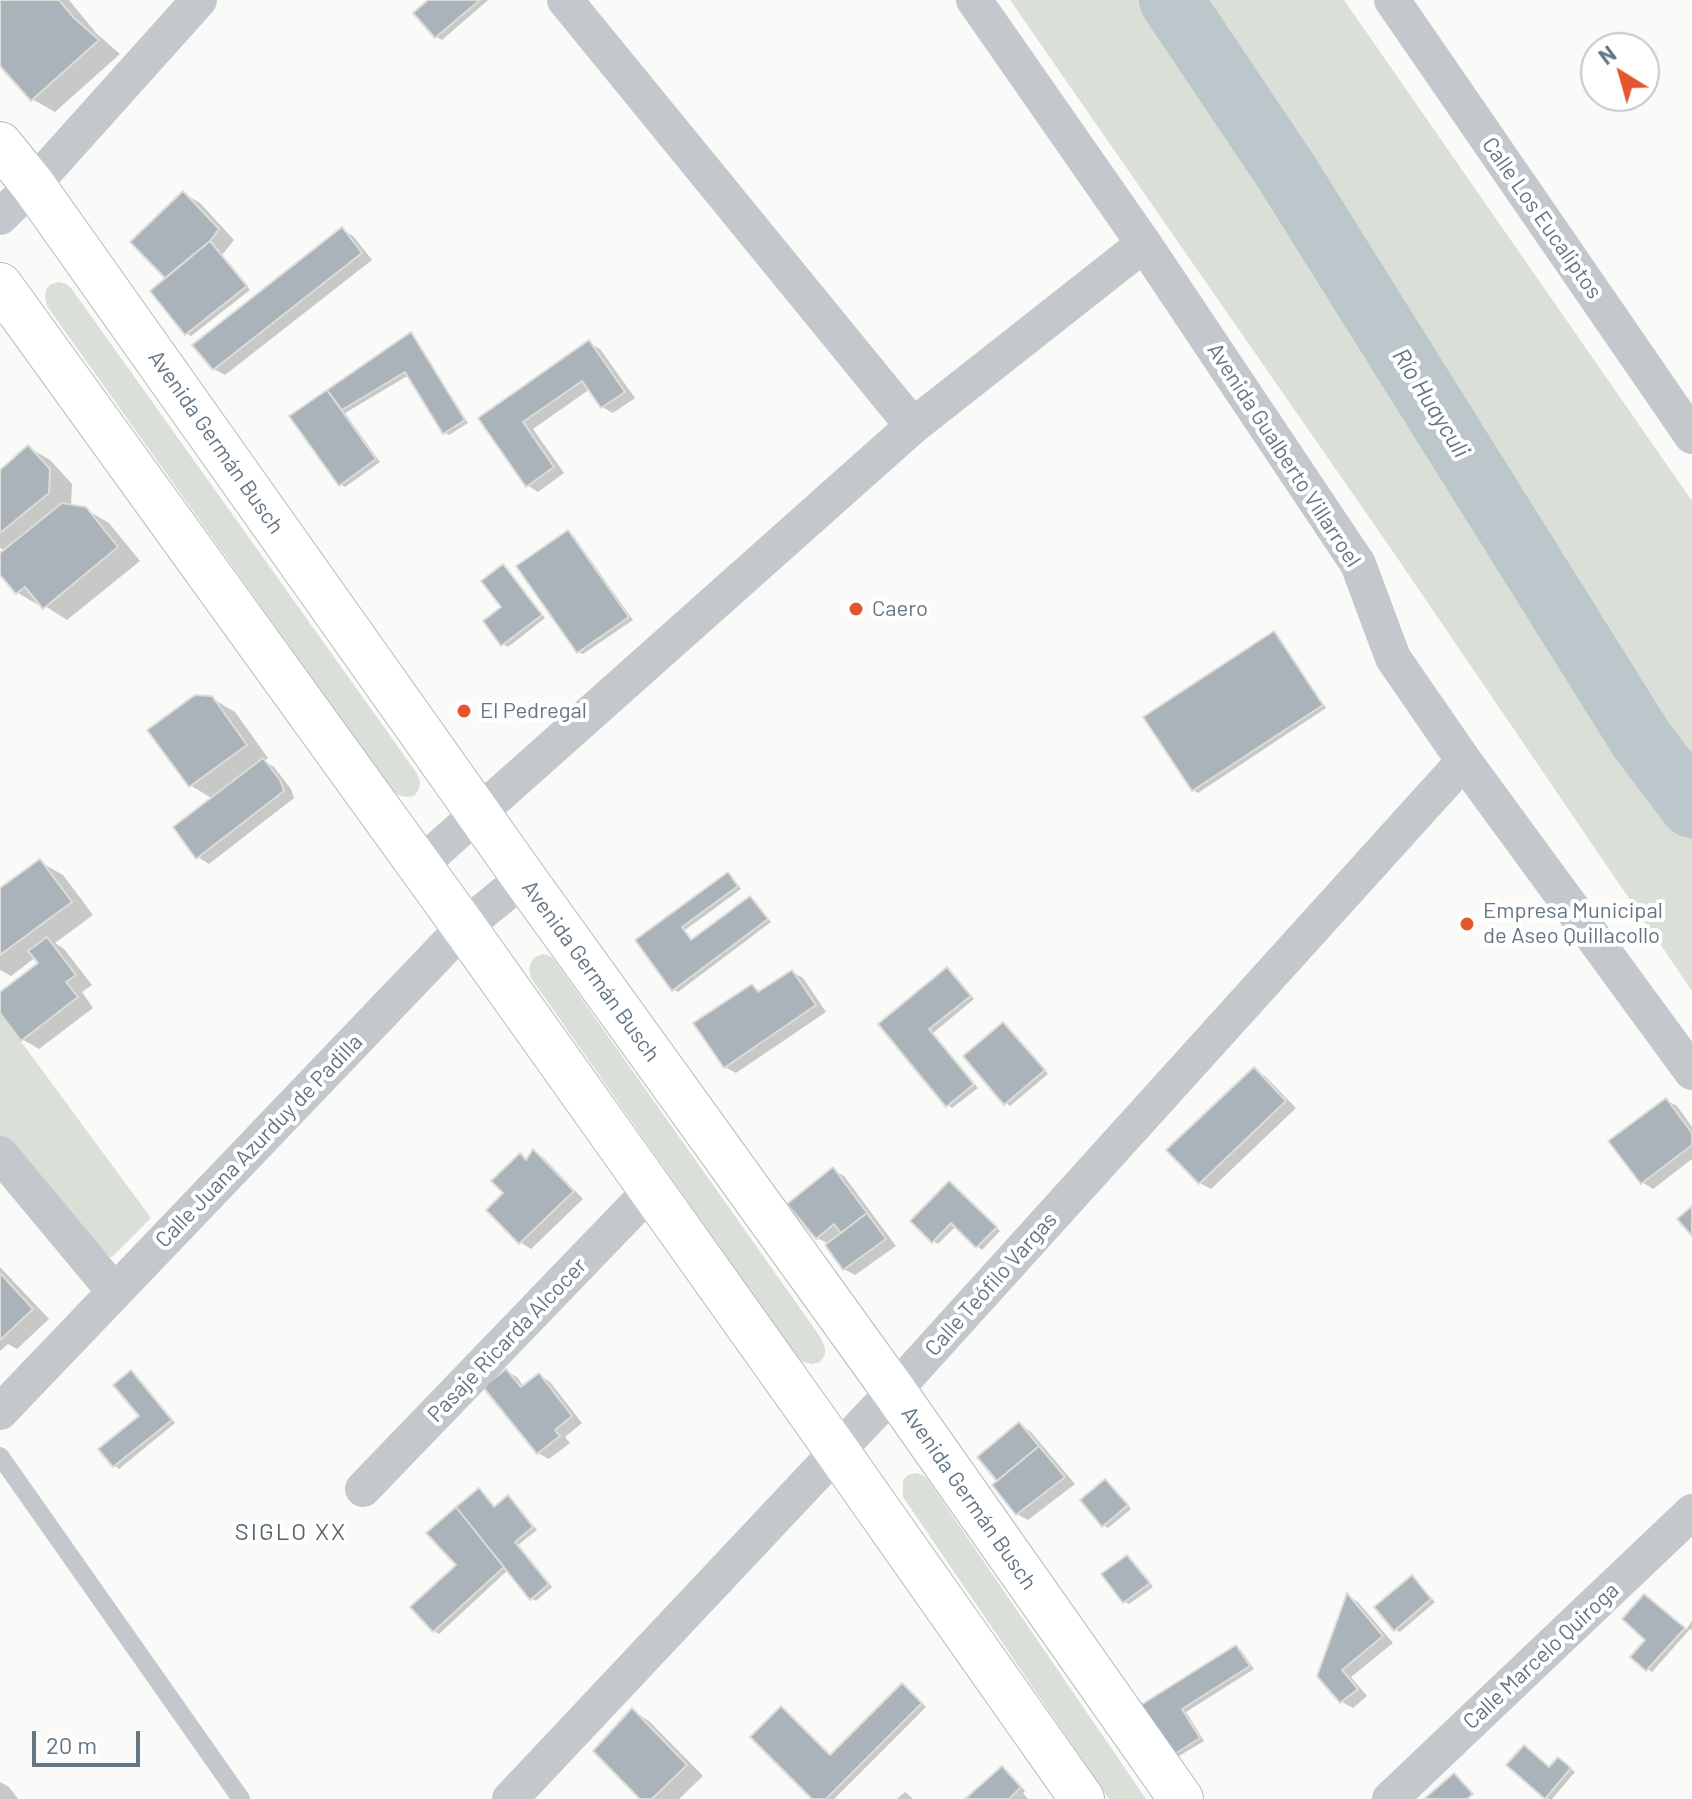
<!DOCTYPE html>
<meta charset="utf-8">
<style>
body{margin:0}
#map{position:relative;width:1692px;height:1799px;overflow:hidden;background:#fafaf8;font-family:Barlow,sans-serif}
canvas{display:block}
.north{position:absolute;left:1580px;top:32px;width:80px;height:80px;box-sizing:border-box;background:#fff;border:2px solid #c1c8cd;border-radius:50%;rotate:323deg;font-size:22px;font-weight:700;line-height:32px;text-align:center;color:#657683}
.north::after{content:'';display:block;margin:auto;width:28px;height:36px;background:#e4572e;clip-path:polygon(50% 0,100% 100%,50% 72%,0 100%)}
.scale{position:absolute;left:32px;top:1731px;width:108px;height:36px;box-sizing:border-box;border:4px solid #657683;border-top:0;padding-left:10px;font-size:24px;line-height:28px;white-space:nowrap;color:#657683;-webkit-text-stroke:6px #fff;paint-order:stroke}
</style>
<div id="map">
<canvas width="1692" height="1799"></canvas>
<div class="north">N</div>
<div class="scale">20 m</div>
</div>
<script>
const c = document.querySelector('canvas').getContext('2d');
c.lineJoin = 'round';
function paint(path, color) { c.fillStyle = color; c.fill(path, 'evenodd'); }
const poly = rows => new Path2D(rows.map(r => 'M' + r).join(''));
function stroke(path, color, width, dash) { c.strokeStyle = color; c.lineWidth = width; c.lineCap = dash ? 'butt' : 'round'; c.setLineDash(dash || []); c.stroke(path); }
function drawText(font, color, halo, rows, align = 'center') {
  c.font = font + ' Barlow,sans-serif'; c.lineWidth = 8; c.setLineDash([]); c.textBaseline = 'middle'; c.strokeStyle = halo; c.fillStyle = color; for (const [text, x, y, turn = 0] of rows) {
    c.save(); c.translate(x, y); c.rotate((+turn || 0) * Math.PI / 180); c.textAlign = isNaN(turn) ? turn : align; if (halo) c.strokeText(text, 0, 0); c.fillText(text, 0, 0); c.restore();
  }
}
paint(poly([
 [1010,0,1344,0,1692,501,1692,991,1396,556],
 [59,282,66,284,71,288,416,772,420,781,419,789,414,796,406,797,398,795,391,789,47,306,45,297,46,289,51,284],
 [543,954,550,956,555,961,821,1338,825,1348,825,1355,820,1362,812,1364,803,1362,796,1356,531,978,529,970,531,962,535,957],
 [0,1013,151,1218,112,1257,98,1256,0,1137],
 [915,1473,923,1475,928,1480,1146,1799,1109,1799,903,1497,903,1480,908,1475]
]), '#dadfd7');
paint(poly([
 [0,0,69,0,96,33,120,54,55,112,32,99,0,63],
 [431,0,488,0,442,40,437,37,416,13],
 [183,193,200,203,234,240,222,255,250,290,191,336,186,333,169,278,166,276],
 [342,230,353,236,372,260,225,375,214,369],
 [411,335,415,338,468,423,449,435,444,432,409,375,345,413,380,462,345,487,340,484,292,417],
 [589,343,600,349,635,398,613,413,602,407,590,389,533,429,564,473,538,492,527,485,480,418],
 [28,447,50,460,72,484,71,507,85,509,109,523,140,561,67,620,42,604,40,606,18,593,0,571,0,556,6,551,0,548,0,473],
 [568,532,573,535,633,620,583,654,578,652],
 [504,566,508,569,545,618,508,647,503,644],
 [1274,634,1279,637,1326,708,1198,793,1193,790],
 [211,698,235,712,268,758,264,761,274,767,291,789,294,798,209,864,198,857,213,799,190,785],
 [40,862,63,875,93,915,55,943,64,949,92,985,82,992,93,1008,39,1049,22,1039,0,1010,0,995,41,964,36,957,11,976,0,970,0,891],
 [728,874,732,877,741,889,685,930,693,941,750,898,755,901,771,922,678,992,673,989,637,941],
 [947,970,952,973,974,999,933,1033,978,1088,952,1108,948,1105,881,1024],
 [792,972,803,978,826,1012,736,1073,725,1067,752,986,762,992],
 [1003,1024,1008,1027,1048,1074,1010,1106,1006,1103],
 [1254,1070,1265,1076,1296,1108,1211,1189,1200,1183],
 [1666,1100,1677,1106,1692,1127,1692,1159,1653,1189,1642,1182],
 [533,1152,544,1158,583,1199,531,1249,520,1242,506,1193,520,1156,528,1160],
 [833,1170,844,1176,896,1246,855,1275,844,1269,829,1244,817,1238],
 [950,1183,1000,1231,982,1250,956,1226,938,1244,933,1241],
 [0,1267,49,1319,17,1349,8,1344,0,1351],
 [506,1371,517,1377,524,1387,539,1375,550,1382,582,1423,565,1437,570,1443,549,1459,538,1453],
 [131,1372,136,1375,175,1423,119,1469,115,1466,101,1449,141,1416],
 [1019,1425,1030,1431,1075,1484,1028,1520,1017,1514,1000,1481],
 [1106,1481,1110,1484,1131,1509,1108,1528,1103,1525],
 [479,1490,484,1493,496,1508,508,1498,513,1500,537,1530,518,1545,552,1587,536,1601,531,1598,509,1569,439,1634,434,1631,412,1607,459,1565],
 [1128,1557,1132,1560,1153,1587,1129,1604,1125,1602],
 [1412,1578,1417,1581,1435,1602,1400,1632,1395,1629],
 [1348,1596,1358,1602,1393,1643,1351,1677,1367,1696,1353,1708,1342,1702,1320,1675],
 [1649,1600,1686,1630,1692,1621,1692,1630,1690,1629,1652,1672,1648,1669],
 [1236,1647,1241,1650,1254,1669,1186,1712,1204,1741,1179,1756,1175,1754,1144,1706],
 [907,1689,926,1707,834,1799,815,1799,831,1756],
 [633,1711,649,1721,703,1776,679,1799,643,1799],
 [1563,1762,1575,1772,1552,1799,1549,1799,1546,1797,1550,1769],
 [1003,1768,1007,1771,1025,1791,1023,1793,1028,1799,968,1799],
 [0,1782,9,1787,18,1799,0,1799],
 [905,1792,909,1795,913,1799,897,1799]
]), '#0003');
stroke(poly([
 [1171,0,1287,173,1641,739,1692,806]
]), '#bbc7cb', 64);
const building = poly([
 [0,0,59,0,74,18,99,40,31,101,0,66,0,0],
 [428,0,480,0,435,38,413,13,428,0],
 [183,191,219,229,210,241,165,278,130,242,183,191],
 [342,227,362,253,213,370,192,345,342,227],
 [210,241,247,286,185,335,150,291,210,241],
 [411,332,465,420,443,434,405,372,342,410,327,390,411,332],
 [589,340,625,392,601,408,582,381,523,422,554,467,526,487,478,418,589,340],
 [327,390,376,459,339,486,289,416,327,390],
 [28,445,50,469,49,493,0,533,0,470,28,445],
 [62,503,86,507,118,547,43,609,25,587,16,594,0,575,0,553,62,503],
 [568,530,629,617,577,653,516,566,568,530],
 [503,564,542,615,501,646,483,621,501,607,481,581,503,564],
 [1274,631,1323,705,1192,791,1143,717,1274,631],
 [195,695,212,696,247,745,189,787,147,730,195,695],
 [263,758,280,780,284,791,196,859,173,827,263,758],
 [40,859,72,902,0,955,0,888,40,859],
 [728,872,738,886,682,927,691,940,750,896,768,919,672,991,635,940,728,872],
 [47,937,76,975,66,982,78,997,21,1041,0,1013,0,992,38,963,28,951,47,937],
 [947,967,971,996,929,1029,974,1084,946,1107,878,1024,947,967],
 [792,970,816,1005,724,1068,693,1023,752,984,758,992,792,970],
 [1003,1022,1045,1070,1004,1105,963,1056,1003,1022],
 [1254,1067,1286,1101,1199,1184,1166,1150,1254,1067],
 [1666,1098,1692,1133,1692,1145,1641,1184,1608,1141,1666,1098],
 [533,1149,574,1191,519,1244,486,1210,503,1193,491,1181,520,1153,526,1160,533,1149],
 [833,1167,867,1213,841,1233,834,1224,816,1239,787,1204,833,1167],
 [949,1181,997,1227,976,1248,951,1223,932,1243,910,1221,949,1181],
 [1692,1206,1692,1236,1677,1219,1692,1206],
 [867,1213,886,1239,843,1270,825,1245,867,1213],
 [0,1273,33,1309,0,1340,0,1273],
 [506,1369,521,1387,539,1373,572,1416,555,1430,560,1436,537,1454,483,1387,506,1369],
 [131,1370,172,1420,113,1467,98,1449,139,1416,113,1385,131,1370],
 [1019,1422,1039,1446,997,1481,977,1457,1019,1422],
 [1039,1446,1065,1477,1016,1515,992,1485,1039,1446],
 [1105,1479,1128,1505,1102,1527,1080,1500,1105,1479],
 [479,1488,494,1507,508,1495,533,1527,515,1542,549,1584,530,1600,456,1507,479,1488],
 [456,1507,504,1567,433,1632,410,1607,456,1565,426,1533,456,1507],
 [1127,1555,1150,1583,1123,1603,1101,1574,1127,1555],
 [1412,1575,1431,1599,1394,1631,1374,1607,1412,1575],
 [1347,1593,1383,1636,1342,1670,1358,1689,1340,1703,1317,1676,1347,1593],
 [1644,1594,1685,1628,1646,1671,1630,1657,1645,1640,1622,1619,1644,1594],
 [1236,1645,1250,1666,1182,1709,1200,1738,1173,1755,1141,1705,1236,1645],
 [902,1683,922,1703,826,1799,812,1799,750,1737,781,1706,830,1755,902,1683],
 [632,1708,687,1765,652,1799,640,1799,593,1751,632,1708],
 [1524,1745,1549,1767,1558,1757,1571,1768,1545,1799,1506,1765,1524,1745],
 [1002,1766,1021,1787,1009,1799,965,1799,1002,1766],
 [1454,1773,1473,1794,1467,1799,1424,1799,1454,1773]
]);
paint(building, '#aab3b9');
stroke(building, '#dcdcda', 2);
const secondary = poly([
 [0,144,33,185,524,878,894,1391,1181,1799],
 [0,285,464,927,837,1451,1082,1799]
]);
stroke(secondary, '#b3babf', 46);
stroke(poly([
 [0,1456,241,1799]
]), '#c3c8cc', 18);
stroke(poly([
 [565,0,913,426],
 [974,0,1144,244,1358,564,1393,658,1464,761,1692,1072],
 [1392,0,1692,436],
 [0,217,33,185,199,0],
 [419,866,913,426,1144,244],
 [0,1154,114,1291],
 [0,1412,464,927,524,878],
 [363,1489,651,1190],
 [510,1799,894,1391,1464,761],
 [1390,1799,1692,1512]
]), '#c3c8cc', 36);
stroke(secondary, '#fff', 44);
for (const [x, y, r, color] of [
 [856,609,8,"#e4572e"],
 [464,711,8,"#e4572e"],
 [1467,924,8,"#e4572e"]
]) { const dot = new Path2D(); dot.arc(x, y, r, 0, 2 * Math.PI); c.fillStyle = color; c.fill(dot); stroke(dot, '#fff', 3); }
drawText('22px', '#657683', '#fff', [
 ["Calle Los Eucaliptos",1542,218,55],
 ["Avenida Germán Busch",216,442,55],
 ["Avenida Gualberto Villarroel",1284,455,57],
 ["Avenida Germán Busch",591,971,54],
 ["Calle Juana Azurduy de Padilla",259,1141,-46],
 ["Calle Teófilo Vargas",991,1284,-48],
 ["Pasaje Ricarda Alcocer",507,1340,-46],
 ["Avenida Germán Busch",969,1498,55],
 ["Calle Marcelo Quiroga",1541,1656,-43]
]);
drawText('22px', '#657683', '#fff', [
 ["Caero",872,609],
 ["El Pedregal",480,711],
 ["Empresa Municipal",1483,911],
 ["de Aseo Quillacollo",1483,936]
], 'left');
drawText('italic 24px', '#60757c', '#fff', [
 ["Río Huayculi",1431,403,58]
]);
c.letterSpacing = '2px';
drawText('24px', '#57646e', '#fff', [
 ["SIGLO XX",291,1532]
]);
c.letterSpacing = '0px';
</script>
